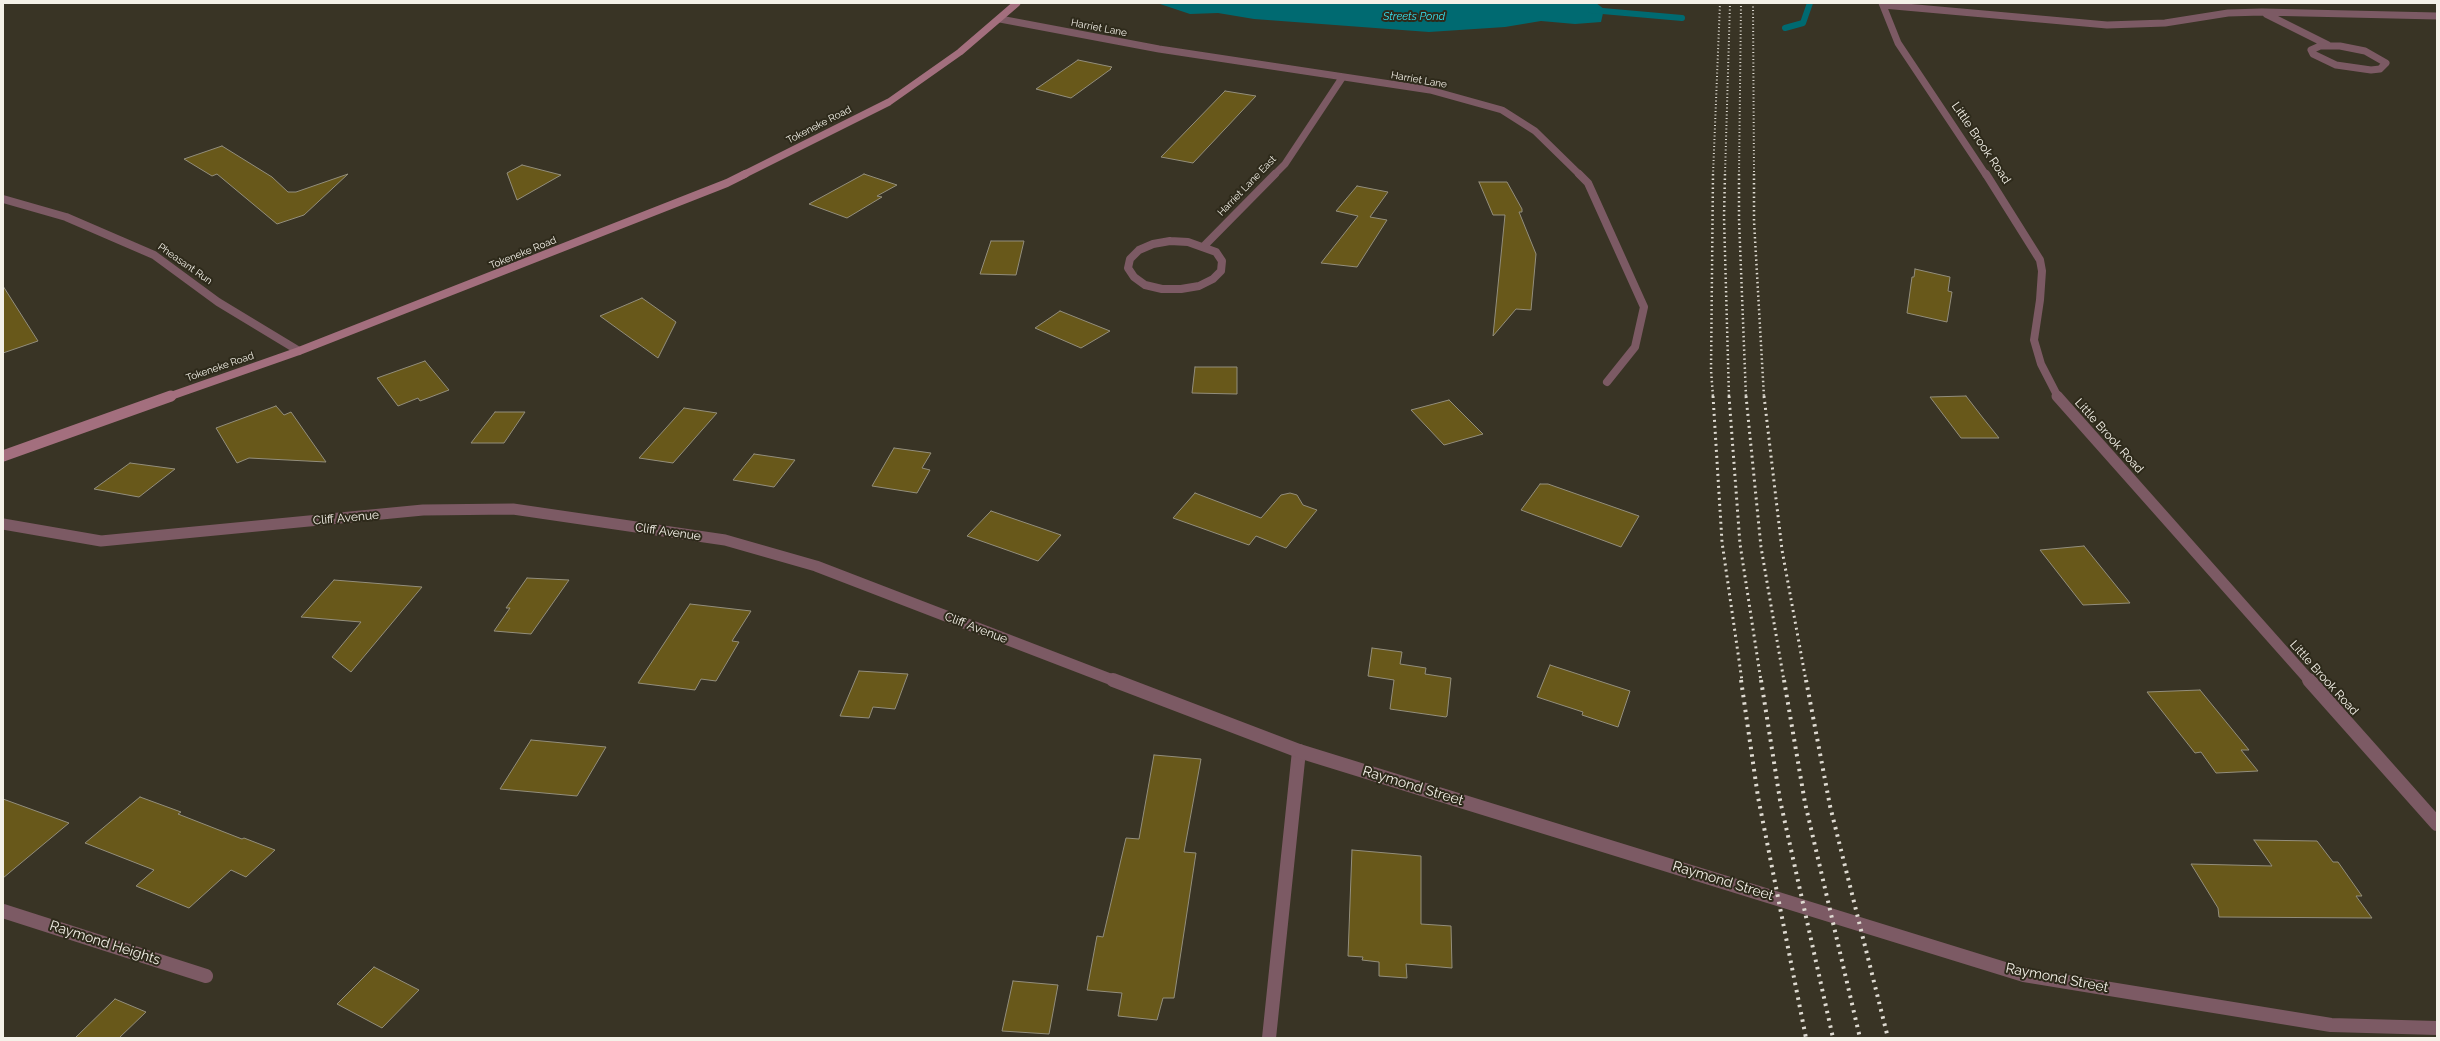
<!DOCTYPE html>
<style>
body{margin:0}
#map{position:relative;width:2440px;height:1041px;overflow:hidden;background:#393425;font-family:Raleway,sans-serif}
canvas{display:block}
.frame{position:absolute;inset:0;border:4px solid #f4f1e8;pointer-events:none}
</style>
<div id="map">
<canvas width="2440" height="1041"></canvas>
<div class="frame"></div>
</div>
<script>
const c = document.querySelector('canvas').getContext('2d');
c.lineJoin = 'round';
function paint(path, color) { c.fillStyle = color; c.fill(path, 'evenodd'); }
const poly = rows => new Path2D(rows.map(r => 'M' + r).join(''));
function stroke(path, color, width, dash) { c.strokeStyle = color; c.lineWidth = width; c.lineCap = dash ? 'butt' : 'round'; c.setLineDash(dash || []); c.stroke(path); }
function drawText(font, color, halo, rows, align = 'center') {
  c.font = font + ' Raleway,sans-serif'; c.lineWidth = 4; c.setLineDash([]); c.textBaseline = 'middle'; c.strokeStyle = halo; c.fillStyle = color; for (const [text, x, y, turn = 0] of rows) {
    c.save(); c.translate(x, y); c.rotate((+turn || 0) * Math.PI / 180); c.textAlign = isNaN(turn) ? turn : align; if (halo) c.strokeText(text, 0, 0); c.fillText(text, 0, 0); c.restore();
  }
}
paint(poly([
 [1157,3,1596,3,1604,9,1601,22,1575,24,1541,21,1505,27,1429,32,1254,19,1218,13,1190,14]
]), '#006a71');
stroke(poly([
 [1591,10,1682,18],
 [1785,28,1803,23,1810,3]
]), '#006a71', 6);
const building = poly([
 [1078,60,1112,67,1110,69,1111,69,1071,98,1036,89,1078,60],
 [1225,91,1256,96,1193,163,1161,157,1225,91],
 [222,146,272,177,288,192,296,192,348,174,304,215,277,224,217,174,212,176,184,159,222,146],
 [522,165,561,175,517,200,507,173,522,165],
 [864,174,897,185,877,196,882,197,847,218,809,204,864,174],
 [1479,182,1507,182,1522,209,1522,212,1519,212,1536,254,1531,310,1516,309,1493,336,1505,215,1493,215,1479,182],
 [1357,186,1388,192,1370,217,1387,220,1357,267,1321,263,1358,216,1336,211,1357,186],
 [991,241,1024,241,1016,275,980,274,991,241],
 [1915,269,1950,277,1948,291,1952,292,1947,322,1907,313,1912,277,1914,277,1915,269],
 [3,286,38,341,3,353,3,286],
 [642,298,676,322,658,358,600,316,642,298],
 [1060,311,1110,331,1081,348,1035,328,1060,311],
 [425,361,449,390,420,401,418,398,398,406,377,378,425,361],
 [1195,367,1237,367,1237,394,1192,393,1195,367],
 [1966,396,1983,418,1999,438,1961,438,1930,397,1966,396],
 [1449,400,1483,434,1444,445,1411,410,1449,400],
 [276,406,284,415,291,412,326,462,249,458,237,463,216,428,276,406],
 [684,408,717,413,673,463,639,458,684,408],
 [495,412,525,412,504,443,471,443,495,412],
 [894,448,931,453,922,468,930,470,917,493,872,486,894,448],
 [754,454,795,460,774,487,733,480,754,454],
 [130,463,175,469,139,497,94,489,130,463],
 [1540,484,1548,484,1639,516,1621,547,1521,510,1540,484],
 [1195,493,1261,518,1281,495,1290,493,1297,495,1303,505,1317,510,1286,548,1256,536,1249,545,1173,518,1195,493],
 [991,511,1061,535,1038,561,967,536,991,511],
 [2084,546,2105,572,2130,603,2083,605,2040,550,2084,546],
 [527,578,569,580,531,634,494,631,510,608,506,608,527,578],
 [334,580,422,587,351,672,332,657,361,622,301,617,334,580],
 [690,604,751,611,732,641,739,642,716,681,701,679,695,690,638,683,690,604],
 [1372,648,1402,652,1400,664,1426,668,1425,674,1451,678,1447,716,1446,717,1390,709,1394,680,1368,676,1372,648],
 [1550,665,1630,691,1618,727,1582,715,1583,712,1537,697,1550,665],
 [859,671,908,674,895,709,873,707,869,718,840,716,859,671],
 [2200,690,2249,750,2241,750,2258,771,2216,773,2201,752,2195,753,2147,692,2200,690],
 [531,740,606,747,577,796,500,789,531,740],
 [1154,755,1201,759,1184,852,1196,853,1174,998,1163,998,1157,1020,1118,1016,1122,993,1087,990,1097,936,1103,937,1126,838,1139,839,1154,755],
 [140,797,181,812,178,814,242,839,244,838,275,850,246,877,231,870,189,908,136,886,154,870,85,843,140,797],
 [3,799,69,823,3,878,3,799],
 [2254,840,2317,841,2333,862,2338,862,2362,896,2356,896,2372,918,2219,917,2218,908,2191,864,2272,866,2254,840],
 [1352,850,1421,856,1421,924,1451,926,1452,968,1406,964,1407,978,1379,976,1379,962,1362,960,1363,957,1348,956,1352,850],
 [374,967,419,990,382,1028,337,1004,374,967],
 [1013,981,1058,985,1049,1034,1002,1031,1013,981],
 [115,999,146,1012,119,1038,75,1038,115,999]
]);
paint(building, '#68581a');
stroke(building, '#938e7c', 1);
stroke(poly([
 [1882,3,1898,43,1986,175],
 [1883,5,2107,25,2165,23,2228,13,2262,12,2437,16],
 [2266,14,2328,45],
 [1000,19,1159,49,1430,90,1502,110,1535,131,1580,175],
 [2320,46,2340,46,2365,51,2386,63,2380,69,2371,70,2336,65,2313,54,2311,50,2320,46],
 [1274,175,1285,164,1342,78]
]), '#7c5a64', 7);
stroke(poly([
 [1579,174,1588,183,1644,307,1635,347,1607,382],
 [1986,174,2040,260,2042,271,2040,300,2034,340,2041,364,2058,397],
 [3,199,66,217,154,255,218,302,299,351],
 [1170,241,1188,242,1216,252,1222,261,1221,271,1213,279,1199,286,1181,289,1162,289,1145,285,1134,277,1128,268,1130,259,1139,250,1153,244,1170,241],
 [1204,246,1275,174]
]), '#7c5a64', 8);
stroke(poly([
 [2057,396,2310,681]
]), '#7c5a64', 11);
stroke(poly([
 [2309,680,2437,824],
 [3,911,206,976],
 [1269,1038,1299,751]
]), '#7c5a64', 14);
stroke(poly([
 [3,524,101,541,423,510,513,509,725,540,816,566,1115,681]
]), '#7c5a64', 11);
stroke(poly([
 [1113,680,1299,751,2024,975,2331,1025,2437,1028]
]), '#7c5a64', 14);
stroke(poly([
 [743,175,889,102,960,52,1017,3]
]), '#a36f7e', 7);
stroke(poly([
 [168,397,299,351,727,183,745,174]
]), '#a36f7e', 8);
stroke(poly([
 [3,456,171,396]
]), '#a36f7e', 11);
stroke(poly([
 [1753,3,1754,175],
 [1713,175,1720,3],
 [1725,175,1730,3],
 [1739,175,1741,3]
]), '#dedad1', 2, [1, 2.5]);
stroke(poly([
 [1713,174,1711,370,1713,397],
 [1725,174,1724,217,1729,397],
 [1739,174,1739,219,1746,397],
 [1754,174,1754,221,1764,397]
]), '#dedad1', 2.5, [1.5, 3]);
stroke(poly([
 [1713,396,1722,542,1742,681],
 [1729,396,1740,544,1761,681],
 [1746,396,1761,547,1784,681],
 [1764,396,1782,550,1806,681]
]), '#dedad1', 3, [2, 4]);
stroke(poly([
 [1741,680,1758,797,1806,1038],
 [1761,680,1780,800,1833,1038],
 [1784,680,1805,803,1860,1038],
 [1806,680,1830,806,1888,1038]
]), '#dedad1', 4, [2.5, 5]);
drawText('10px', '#f4f1e8', '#2e2a1b', [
 ["Harriet Lane",1099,28,11],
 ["Harriet Lane",1419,80,10],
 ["Tokeneke Road",819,125,-27],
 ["Harriet Lane East",1247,186,-46],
 ["Tokeneke Road",523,253,-22],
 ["Pheasant Run",185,264,35],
 ["Tokeneke Road",220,367,-19]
]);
drawText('italic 11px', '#36e1ef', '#2e2a1b', [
 ["Streets Pond",1414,17]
]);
drawText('12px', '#f4f1e8', '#2e2a1b', [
 ["Little Brook Road",1981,143,56],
 ["Little Brook Road",2109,436,48],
 ["Cliff Avenue",346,518,-5],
 ["Cliff Avenue",668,532,8],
 ["Cliff Avenue",976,628,21],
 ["Little Brook Road",2324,678,48]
]);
drawText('14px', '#f4f1e8', '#2e2a1b', [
 ["Raymond Street",1413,786,17],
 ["Raymond Street",1723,881,17],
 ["Raymond Heights",105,943,18],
 ["Raymond Street",2057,978,11]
]);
</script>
